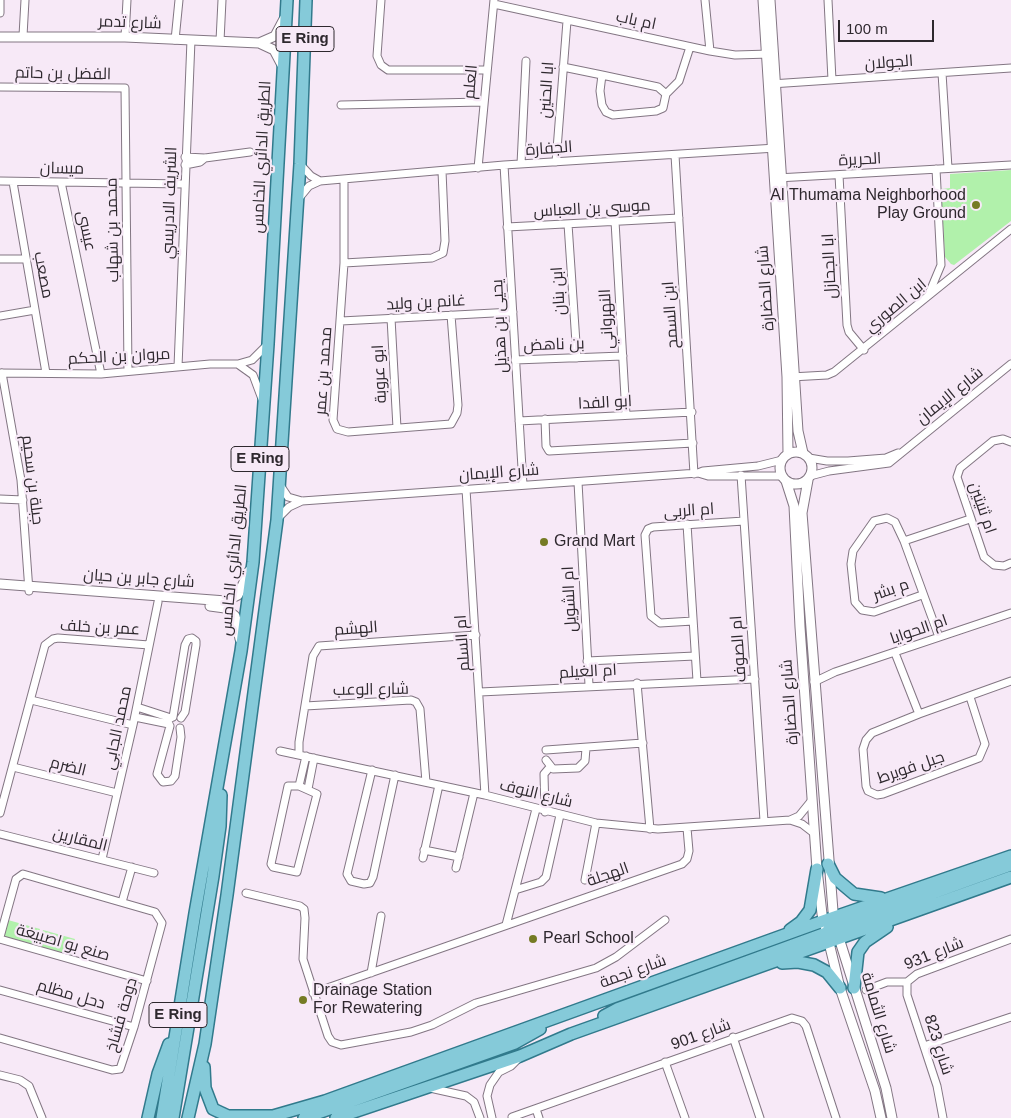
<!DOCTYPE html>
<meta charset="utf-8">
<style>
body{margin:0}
#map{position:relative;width:1011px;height:1118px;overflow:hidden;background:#f7e9f7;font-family:Arial,sans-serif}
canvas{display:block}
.scale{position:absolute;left:838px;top:20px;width:96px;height:22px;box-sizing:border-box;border:2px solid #2e282e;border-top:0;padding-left:6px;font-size:15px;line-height:18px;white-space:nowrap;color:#2e282e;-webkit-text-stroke:4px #f7e9f7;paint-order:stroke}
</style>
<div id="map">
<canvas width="1011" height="1118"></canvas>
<div class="scale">100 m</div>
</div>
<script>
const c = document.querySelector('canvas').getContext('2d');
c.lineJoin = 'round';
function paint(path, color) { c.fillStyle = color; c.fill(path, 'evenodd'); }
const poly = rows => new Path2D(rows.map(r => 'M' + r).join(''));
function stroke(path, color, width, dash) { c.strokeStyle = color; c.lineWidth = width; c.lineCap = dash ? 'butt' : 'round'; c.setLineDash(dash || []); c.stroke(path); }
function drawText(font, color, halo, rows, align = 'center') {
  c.font = font + ' Arial,Cairo,sans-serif'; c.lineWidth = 4.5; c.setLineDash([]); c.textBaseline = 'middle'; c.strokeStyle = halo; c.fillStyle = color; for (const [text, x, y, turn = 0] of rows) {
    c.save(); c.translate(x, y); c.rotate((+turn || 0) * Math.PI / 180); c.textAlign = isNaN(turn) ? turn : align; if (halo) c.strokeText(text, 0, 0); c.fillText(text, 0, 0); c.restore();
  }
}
paint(poly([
 [1011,170,1011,221,954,265,951,264,945,257,941,189,950,188,950,174],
 [8,920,40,929,35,947,3,937],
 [43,930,75,939,70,958,38,949]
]), '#b1f1ab');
const minor = poly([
 [381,0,377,56,381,65,388,70,486,70],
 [705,0,710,51],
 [828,0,832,80],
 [494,4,710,51,735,55,770,54],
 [0,13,0,0],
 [23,36,25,0],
 [125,37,127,0],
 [175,40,179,0],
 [220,41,222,0],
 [563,67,602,75,658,87,666,94,663,108,656,111,613,115,606,112,602,105,600,91,602,75],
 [942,73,948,168],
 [771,84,1011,68],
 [0,87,125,88,128,371],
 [666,94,679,81,690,47],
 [341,105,483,102],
 [675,155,694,474],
 [185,157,205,158,250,152],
 [556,162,567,21],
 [300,164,311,176,320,181],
 [521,164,526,61],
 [185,165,200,162,205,158],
 [504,165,523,485],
 [478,168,494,0],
 [839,175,847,325,849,332,864,350],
 [777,178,1011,165],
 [344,179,344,263,333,420,337,429,348,432,451,424,457,413,458,405,451,315],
 [0,181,184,184],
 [13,182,46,373],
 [61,182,101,374],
 [300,197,309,186,320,181,504,165,776,148],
 [615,221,626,415],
 [568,224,577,358],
 [507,227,679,218],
 [0,259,25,259],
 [344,263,432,258,443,253,445,241,442,171],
 [928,296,941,265,936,169],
 [0,316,35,310],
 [391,318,397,428],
 [341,321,513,312],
 [515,360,623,356],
 [239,365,253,375,262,399],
 [178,367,191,40],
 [0,373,101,374,210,364,238,364,252,360,266,346],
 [2,373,21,480,29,591],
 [791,377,827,375,834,372,1011,229],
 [545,419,546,446,549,451,693,443],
 [519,421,692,412],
 [1011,442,1003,439,993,441,960,468,957,477,984,557,994,565,1004,566,1011,563],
 [809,458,827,461,848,461,886,458,898,453],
 [698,473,708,476,782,476],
 [741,475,764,821],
 [810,476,829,471,889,463,1011,364],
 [578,482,589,685],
 [280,485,288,497,302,501,698,473,703,471,758,466,782,460],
 [466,489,485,795],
 [0,499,23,500],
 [279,517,289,507,302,501],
 [687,524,697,681],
 [904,541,970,519],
 [922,595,874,612,862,610,855,602,851,564,853,551,874,521,887,518,895,522,904,541,939,637],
 [693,621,660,623,651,616,645,535,648,529,653,527,744,521],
 [895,653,919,714],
 [587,661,695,656],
 [814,682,835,672,1011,613],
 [637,683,650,829],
 [480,692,755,679],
 [970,697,985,744,979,758,883,794,877,795,868,791,866,786,863,749,866,740,872,733,919,714,1011,681],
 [31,700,133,725],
 [305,706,411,700,416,702,420,709,426,782],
 [137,707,171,718],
 [135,717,169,724],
 [173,717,185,645,188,639,192,638,196,641,196,645,185,712,181,718],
 [170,726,157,774,163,782,171,781,175,776,181,737,180,728],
 [546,750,643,743],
 [280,751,485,795,596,823,658,829,790,820,802,824,815,834],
 [299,755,299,742,313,656,319,646,476,635],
 [546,760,553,769,578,768,585,761,586,748],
 [13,767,117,793],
 [372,770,347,874,351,881,364,884,370,883,373,877,395,775],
 [288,786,299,786,317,794,297,872,273,867,271,864,288,786],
 [299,786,306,756],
 [308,789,314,758],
 [545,812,544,774,550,767],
 [0,813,45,645,53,639,58,638,149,645],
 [790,820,799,816,812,800],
 [0,834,154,873],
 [424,850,459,857],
 [423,858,439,785],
 [102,859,133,725,158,602],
 [456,868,474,793],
 [585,880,596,823],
 [515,890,541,882,546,877,560,815],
 [246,893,300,906,304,909,305,918,303,959,328,1036,332,1042,341,1045,411,1032,432,1025,476,1003,596,968,616,957,665,920],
 [122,902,132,867],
 [506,925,536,809],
 [0,937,16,879,23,874,155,912,162,923,134,1027,120,1069,112,1070,0,1038],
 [0,939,147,981],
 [371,973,381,916],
 [907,982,907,995,937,1086,943,1118],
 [907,982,917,974,1011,939],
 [0,990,134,1027],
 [866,990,887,982,907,982],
 [313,993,682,864,687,859,689,851,687,828],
 [733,1037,760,1118],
 [924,1046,1011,1017],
 [665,1062,685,1118],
 [0,1075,20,1080,29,1086,42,1118],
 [430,1088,466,1096,474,1102,480,1118],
 [536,1109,539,1118],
 [512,1117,792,1018,802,1021,806,1026,836,1118],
 [492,1118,487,1096,490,1085,499,1072,511,1066,519,1058]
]);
const tertiary = poly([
 [763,0,787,377,788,454],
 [770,0,798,431,803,453],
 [0,37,125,37,259,43,274,50,283,67],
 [259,43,275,36,284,19],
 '780 468a16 16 0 1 1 32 0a16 16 0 1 1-32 0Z',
 [808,480,802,513,833,911,839,938,886,1088,892,1118],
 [786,481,794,506,800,627,817,869,822,914,840,988,875,1091,881,1118],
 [0,584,226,601,238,595,249,571],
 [210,606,225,608,235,616,240,639]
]);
const primary = poly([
 [828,864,835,878,854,894,881,898],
 [790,930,801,922,810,910,817,869],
 [830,936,836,928,1011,865],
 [782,963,798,962,814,965,827,972,840,988],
 [854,988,858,952,865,942,887,927],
 [604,1016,617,1009,826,933,831,927,835,917],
 [204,1067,205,1088,213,1109,228,1116,273,1116],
 [148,1118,158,1074,169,1044],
 [162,1118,195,913,241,651,253,562,268,344,287,0],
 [173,1118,213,876,220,826,221,795],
 [188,1118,205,1044,227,895,277,520,300,164,306,0],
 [266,1118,325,1101,823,921,1011,856],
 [304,1118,515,1043,540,1029],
 [336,1118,520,1056,571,1034,1011,877]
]);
stroke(minor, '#837683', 9);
stroke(tertiary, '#837683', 11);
stroke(primary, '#317a8c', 14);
stroke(minor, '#fff', 7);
stroke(tertiary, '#fff', 9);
stroke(primary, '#85cad9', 11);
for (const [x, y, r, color] of [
 [976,205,5,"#757b24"],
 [544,542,5,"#757b24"],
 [533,939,5,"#757b24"],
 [303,1000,5,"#757b24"]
]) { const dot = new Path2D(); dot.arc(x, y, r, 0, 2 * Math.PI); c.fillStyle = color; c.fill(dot); stroke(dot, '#f7e9f7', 2); }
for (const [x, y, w] of [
 [305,39,58],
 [260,459,58],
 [178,1015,58]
]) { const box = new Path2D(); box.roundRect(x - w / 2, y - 12.5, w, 25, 4); c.fillStyle = '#f7e9f7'; c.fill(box); stroke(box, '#2e282e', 1); }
drawText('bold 15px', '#2e282e', null, [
 ["E Ring",305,39],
 ["E Ring",260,459],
 ["E Ring",178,1015]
]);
drawText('16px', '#2e282e', '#f7e9f7', [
 ["ام باب",636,21,12],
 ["شارع تدمر",130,23,2],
 ["الجولان",889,63,-4],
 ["الفضل بن حاتم",63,74,1],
 ["العلم",471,82,-85],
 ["ابا الحنين",547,90,-86],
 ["الجفارة",549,149,-4],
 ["الطريق الدائري الخامس",262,157,-87],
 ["الحريرة",860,160,-3],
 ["ميسان",62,169,1],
 ["الشريف الادريسي",170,203,-88],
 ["موسى بن العباس",592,209,-3],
 ["محمد بن شهاب",113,230,-91],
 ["عيسى",86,231,78],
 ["ابا الجحازل",830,266,-93],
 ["مصعب",43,275,79],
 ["شارع الحضارة",766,288,-94],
 ["ابن بنان",559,291,-94],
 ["غانم بن وليد",426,303,-3],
 ["ابن الصوري",896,306,-40],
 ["ابن السمح",671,315,-94],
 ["النهرواني",607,319,-93],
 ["يحيى بن هذيل",500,326,-93],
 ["بن ناهض",554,345,-2],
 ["مروان بن الحكم",119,357,-3],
 ["محمد بن عمر",324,371,-86],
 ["ابو عروبة",380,374,-93],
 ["شارع الإيمان",950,396,-39],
 ["ابو الفدا",605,403,-3],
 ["شارع الإيمان",499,473,-4],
 ["جبلة بن سحيم",32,480,83],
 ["ام ثنيتين",982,508,71],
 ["ام الربى",689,511,-4],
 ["الطريق الدائري الخامس",234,560,-84],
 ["شارع جابر بن حيان",139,579,4],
 ["م بشر",891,590,-19],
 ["ام الشويل",570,599,-93],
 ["عمر بن خلف",100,628,3],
 ["الهشم",356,629,-4],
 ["ام الحوايا",919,630,-19],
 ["ام السلم",463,643,-94],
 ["ام الصوف",739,649,-94],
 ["ام الغيلم",588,672,-3],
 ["شارع الوعب",371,690,-1],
 ["شارع الحضارة",790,702,-94],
 ["محمد الجابي",118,728,-78],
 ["الضرم",68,767,14],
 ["جبل فويرط",911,768,-19],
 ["شارع النوف",536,794,14],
 ["المقارين",80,840,14],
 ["الهجلة",608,875,-19],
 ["صنع بو اصبيغة",63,943,16],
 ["شارع 931",934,954,-22],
 ["شارع نجمة",633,972,-20],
 ["دحل مظلم",71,995,16],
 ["شارع الثمامة",878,1013,73],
 ["دوحة فشاخ",122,1015,-74],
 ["شارع 901",701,1035,-20],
 ["شارع 823",938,1045,72]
]);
drawText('16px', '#2e282e', '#f7e9f7', [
 ["Al Thumama Neighborhood",966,196,"right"],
 ["Play Ground",966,214,"right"],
 ["Grand Mart",554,542],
 ["Pearl School",543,939],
 ["Drainage Station",313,991],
 ["For Rewatering",313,1009]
], 'left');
</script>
